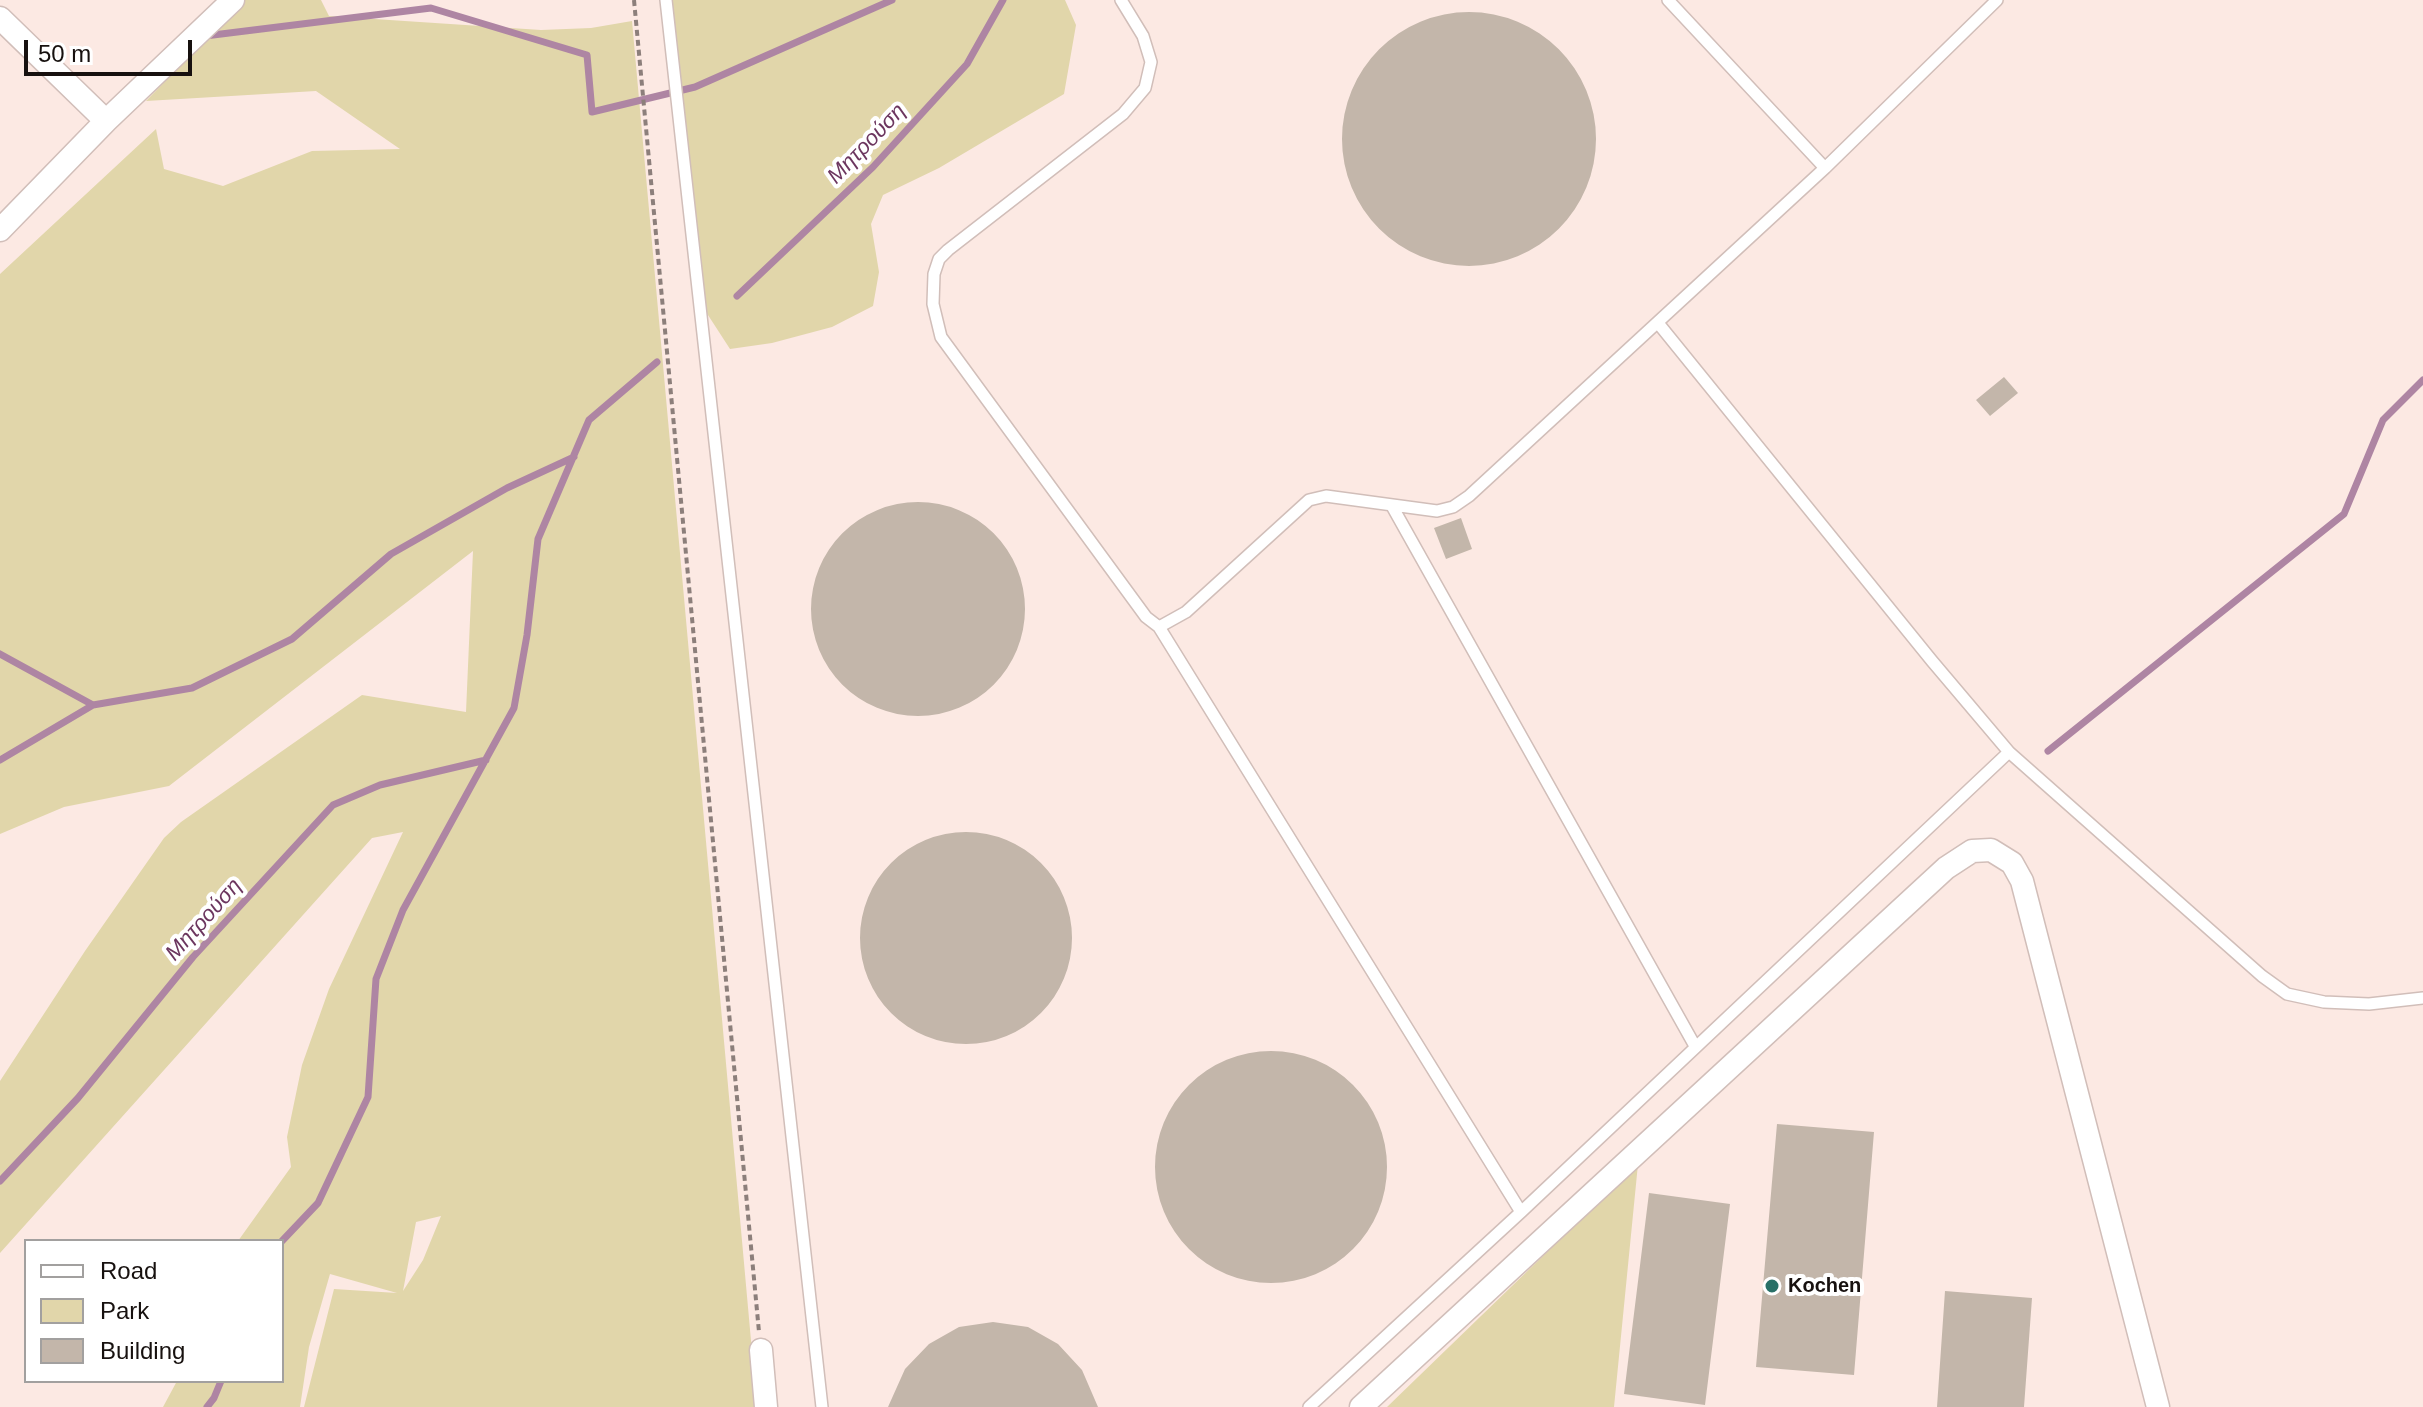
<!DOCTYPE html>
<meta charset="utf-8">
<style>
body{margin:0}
#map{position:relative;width:2423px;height:1407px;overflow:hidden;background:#fce9e3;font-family:Helvetica,sans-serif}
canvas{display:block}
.legend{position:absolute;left:24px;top:1239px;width:260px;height:144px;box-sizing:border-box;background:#fff;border:2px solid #a2a09f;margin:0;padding:10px 14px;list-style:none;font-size:24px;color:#17110f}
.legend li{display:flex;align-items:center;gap:16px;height:40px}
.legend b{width:40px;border:2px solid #a2a09f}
.scale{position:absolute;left:24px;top:40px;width:168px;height:36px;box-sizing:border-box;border:4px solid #17110f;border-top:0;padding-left:10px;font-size:24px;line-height:28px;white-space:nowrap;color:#17110f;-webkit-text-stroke:6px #fff;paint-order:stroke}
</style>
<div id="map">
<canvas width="2423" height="1407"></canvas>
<ul class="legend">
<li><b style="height:10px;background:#fff"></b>Road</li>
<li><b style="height:22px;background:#e1d6aa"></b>Park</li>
<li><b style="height:22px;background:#c3b6aa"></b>Building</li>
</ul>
<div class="scale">50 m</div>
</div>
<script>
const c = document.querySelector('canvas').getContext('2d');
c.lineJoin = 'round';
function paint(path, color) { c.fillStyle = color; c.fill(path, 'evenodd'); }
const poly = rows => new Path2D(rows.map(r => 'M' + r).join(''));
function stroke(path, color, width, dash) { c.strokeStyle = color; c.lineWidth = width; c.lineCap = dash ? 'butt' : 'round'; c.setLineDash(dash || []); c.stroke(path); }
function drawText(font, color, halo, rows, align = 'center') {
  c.font = font + ' Helvetica,sans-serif'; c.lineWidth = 8; c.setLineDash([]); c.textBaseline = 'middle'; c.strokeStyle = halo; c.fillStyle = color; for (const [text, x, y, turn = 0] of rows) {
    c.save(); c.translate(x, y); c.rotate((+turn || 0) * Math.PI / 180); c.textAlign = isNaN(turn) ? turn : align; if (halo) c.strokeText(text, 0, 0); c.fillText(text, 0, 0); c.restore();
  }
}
paint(poly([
 [244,0,321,0,329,16,541,30,591,28,632,21,757,1407,304,1407,334,1289,397,1293,330,1274,309,1347,300,1407,163,1407,177,1381,282,1381,282,1241,238,1241,291,1167,287,1137,302,1065,329,989,403,832,372,838,0,1253,0,1081,85,951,164,838,181,822,362,695,466,712,473,551,169,786,64,807,0,834,0,274,156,129,164,169,223,186,312,151,400,149,316,91,146,101],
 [441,1216,423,1260,403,1291,416,1222],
 [666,0,1065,0,1076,25,1064,94,939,168,883,195,871,224,879,272,873,306,832,327,772,343,730,349,695,295],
 [1638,1164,1614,1407,1387,1407]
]), '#e1d6aa');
stroke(poly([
 [205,36,431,8,587,55,592,112,695,87,892,0],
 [737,296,873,167,967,64,1003,0],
 [0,654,93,705],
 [2048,751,2344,514,2383,420,2423,380],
 [0,760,93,705,192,688,292,639,391,554,507,488,574,457],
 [0,1181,78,1098,193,957,333,805,380,785,486,760],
 [282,1241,318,1203,368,1097,376,979,403,910,514,708,527,635,538,539,589,420,657,362],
 [207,1407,214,1398,221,1381]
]), '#ae85a3', 7);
paint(poly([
 '1342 139a127 127 0 1 1 254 0a127 127 0 1 1-254 0Z',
 [2004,377,2018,393,1990,416,1976,400],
 '811 609a107 107 0 1 1 214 0a107 107 0 1 1-214 0Z',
 [1461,518,1472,549,1446,559,1434,528],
 '860 938a106 106 0 1 1 212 0a106 106 0 1 1-212 0Z',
 '1155 1167a116 116 0 1 1 232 0a116 116 0 1 1-232 0Z',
 [1777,1124,1874,1132,1854,1375,1756,1367],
 [1649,1193,1730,1204,1705,1405,1624,1394],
 [1945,1291,2032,1298,2024,1407,1937,1407],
 [993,1322,1028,1327,1058,1344,1082,1370,1098,1407,888,1407,905,1369,929,1344,959,1327]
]), '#c3b6aa');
const lane = poly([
 [666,0,822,1407],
 [1121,0,1143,36,1151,62,1145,88,1123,114,948,250,939,259,934,274,933,304,941,337,1146,617,1159,627,1186,612,1309,500,1326,496,1437,511,1453,507,1469,496,1825,168,1997,0],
 [1668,0,1825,168],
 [1658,323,1932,661,2009,752],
 [1392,506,1695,1046],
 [1159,627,1521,1212],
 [1309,1407,1521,1212,2009,752,2262,976,2287,994,2324,1002,2369,1004,2423,998]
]);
const street = poly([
 [0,18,106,121],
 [0,230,106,121,233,0],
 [761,1350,766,1407],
 [1361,1407,1946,868,1972,851,1991,850,2012,863,2022,881,2158,1407]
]);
stroke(lane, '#d1beb9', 14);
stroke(street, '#d1beb9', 25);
stroke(poly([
 [634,0,759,1332]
]), '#8c7f7b', 4, [6, 4]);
stroke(lane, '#fff', 11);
stroke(street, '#fff', 22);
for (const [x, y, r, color] of [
 [1772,1286,8,"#287067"]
]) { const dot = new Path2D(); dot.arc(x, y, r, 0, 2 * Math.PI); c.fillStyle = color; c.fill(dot); stroke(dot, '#fff', 3); }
drawText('bold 20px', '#17110f', '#fff', [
 ["Kochen",1788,1286]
], 'left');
drawText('italic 22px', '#6c365f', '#fff', [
 ["Μητρούση",867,144,-46],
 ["Μητρούση",204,920,-48]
]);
</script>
